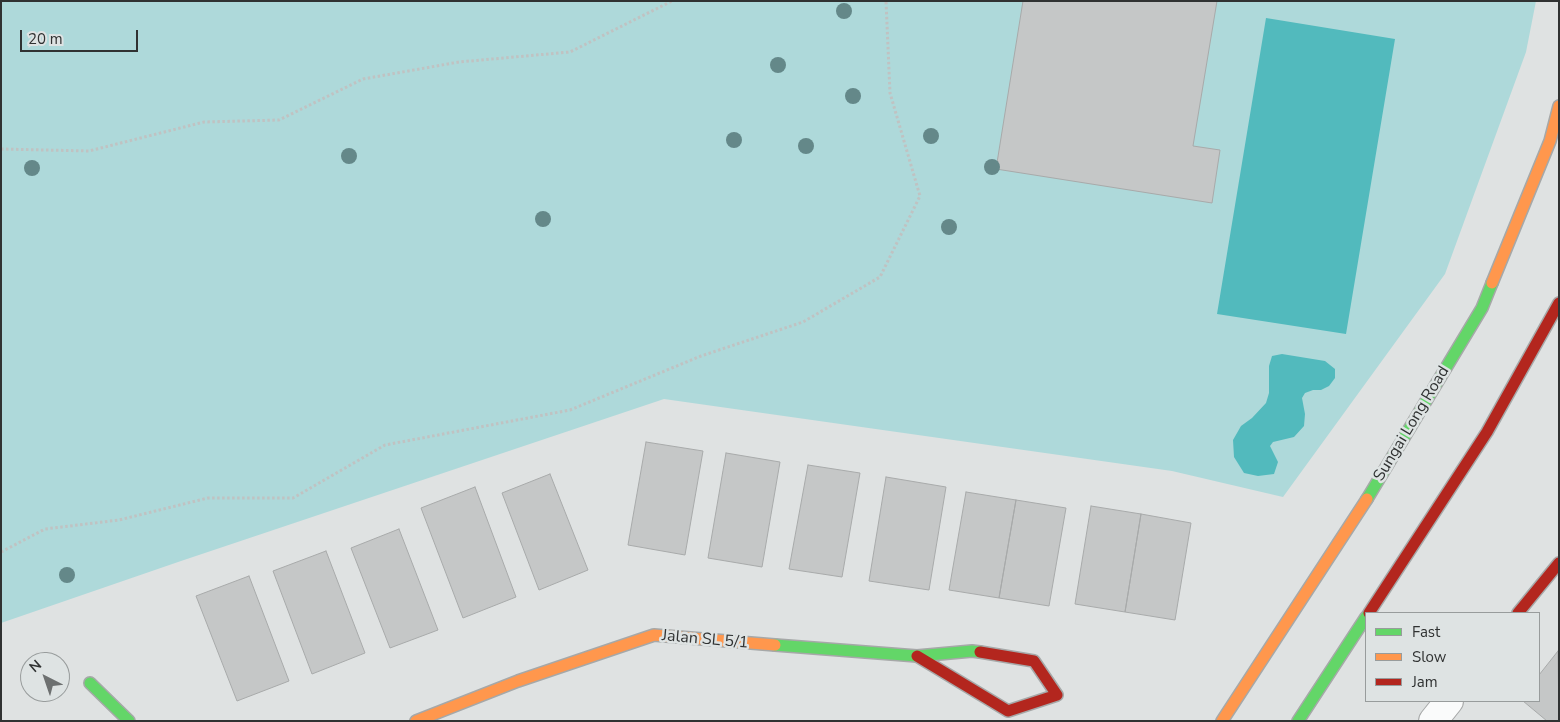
<!DOCTYPE html>
<style>
body{margin:0}
#map{position:relative;width:1560px;height:722px;overflow:hidden;background:#dfe2e2;font-family:"Nunito Sans",sans-serif}
canvas{display:block}
.frame{position:absolute;inset:0;border:2px solid #303232;pointer-events:none}
.legend{position:absolute;left:1365px;top:612px;width:175px;height:90px;box-sizing:border-box;background:#dee3e3;border:1px solid #989c9c;margin:0;padding:6px 9px;list-style:none;font-size:15px;color:#303232}
.legend li{display:flex;align-items:center;gap:10px;height:25px}
.legend b{width:25px;border:1px solid #989c9c}
.north{position:absolute;left:20px;top:652px;width:50px;height:50px;box-sizing:border-box;background:#dee3e3;border:1px solid #989c9c;border-radius:50%;rotate:319deg;font-size:14px;font-weight:700;line-height:20px;text-align:center;color:#303232}
.north::after{content:'';display:block;margin:auto;width:18px;height:22px;background:#6d7070;clip-path:polygon(50% 0,100% 100%,50% 72%,0 100%)}
.scale{position:absolute;left:20px;top:30px;width:118px;height:22px;box-sizing:border-box;border:2px solid #303232;border-top:0;padding-left:6px;font-size:15px;line-height:18px;white-space:nowrap;color:#303232;-webkit-text-stroke:4px #dee3e3;paint-order:stroke}
</style>
<div id="map">
<canvas width="1560" height="722"></canvas>
<div class="frame"></div>
<ul class="legend">
<li><b style="height:6px;background:#63d668"></b>Fast</li>
<li><b style="height:6px;background:#ff974d"></b>Slow</li>
<li><b style="height:6px;background:#b3261e"></b>Jam</li>
</ul>
<div class="north">N</div>
<div class="scale">20 m</div>
</div>
<script>
const c = document.querySelector('canvas').getContext('2d');
c.lineJoin = 'round';
function paint(path, color) { c.fillStyle = color; c.fill(path, 'evenodd'); }
const poly = rows => new Path2D(rows.map(r => 'M' + r).join(''));
function stroke(path, color, width, dash) { c.strokeStyle = color; c.lineWidth = width; c.lineCap = dash ? 'butt' : 'round'; c.setLineDash(dash || []); c.stroke(path); }
function drawText(font, color, halo, rows, align = 'center') {
  c.font = font + ' "Nunito Sans",sans-serif'; c.lineWidth = 5; c.setLineDash([]); c.textBaseline = 'middle'; c.strokeStyle = halo; c.fillStyle = color; for (const [text, x, y, turn = 0] of rows) {
    c.save(); c.translate(x, y); c.rotate((+turn || 0) * Math.PI / 180); c.textAlign = isNaN(turn) ? turn : align; if (halo) c.strokeText(text, 0, 0); c.fillText(text, 0, 0); c.restore();
  }
}
paint(poly([
 [1,1,1536,1,1526,52,1445,274,1283,497,1172,471,664,399,181,561,1,623]
]), '#aed9da');
paint(poly([
 [1266,18,1395,39,1346,334,1217,314],
 [1282,354,1325,361,1335,369,1335,378,1329,386,1321,390,1313,390,1305,393,1302,398,1305,414,1304,426,1294,437,1273,442,1270,446,1278,462,1274,474,1258,476,1244,473,1234,457,1233,440,1241,426,1252,418,1266,403,1269,393,1269,366,1272,356]
]), '#52babd');
const building = poly([
 [1023,1,1217,1,1193,146,1220,150,1212,203,996,169,1023,1],
 [646,442,703,451,685,555,628,545,646,442],
 [726,453,780,462,762,567,708,558,726,453],
 [808,465,860,473,842,577,789,569,808,465],
 [550,474,588,570,539,590,502,493,550,474],
 [886,477,946,487,929,590,869,581,886,477],
 [475,487,516,597,463,618,421,508,475,487],
 [966,492,1016,500,999,598,949,590,966,492],
 [1016,500,1066,508,1049,606,999,598,1016,500],
 [1091,506,1141,514,1125,612,1075,604,1091,506],
 [1141,514,1191,523,1175,620,1125,612,1141,514],
 [399,529,438,630,390,648,351,548,399,529],
 [326,551,365,653,312,674,273,571,326,551],
 [249,576,289,681,237,701,196,596,249,576],
 [1558,651,1559,721,1547,721,1523,701,1539,701,1539,675,1558,651]
]);
paint(building, '#c5c7c7');
stroke(building, '#a8aaaa', 1);
const street = poly([
 [1433,721,1449,701]
]);
const fast = poly([
 [1367,499,1482,308,1492,283],
 [775,645,917,656,972,651,980,652],
 [90,683,129,721],
 [1298,721,1366,617]
]);
const slow = poly([
 [1492,283,1550,141,1559,106],
 [416,721,518,681,654,635,775,645],
 [1222,721,1367,499]
]);
const jam = poly([
 [1369,613,1487,432,1559,303],
 [1518,613,1559,563],
 [917,656,1008,711,1057,695,1034,661,980,652]
]);
stroke(street, '#a6a8a8', 30);
stroke(fast, '#a6a8a8', 14);
stroke(slow, '#a6a8a8', 14);
stroke(jam, '#a6a8a8', 14);
stroke(poly([
 [1,149,89,151,204,122,279,120,363,79,459,62,570,52,672,1],
 [1,552,45,529,119,520,208,498,293,498,385,445,570,410,701,356,803,322,880,277,920,196,890,93,886,1]
]), '#c0c2c2', 3, [2.5, 2.5]);
stroke(street, '#fafbfb', 28);
stroke(fast, '#63d668', 11);
stroke(slow, '#ff974d', 11);
stroke(jam, '#b3261e', 11);
c.fillStyle = '#648889';
for (const [x, y] of [
 [844,11],
 [778,65],
 [853,96],
 [931,136],
 [734,140],
 [806,146],
 [349,156],
 [992,167],
 [32,168],
 [543,219],
 [949,227],
 [67,575]
]) { c.beginPath(); c.arc(x, y, 8, 0, 2 * Math.PI); c.fill(); }
drawText('16px', '#303232', '#dee3e3', [
 ["Sungai Long Road",1412,424,-59],
 ["Jalan SL 5/1",705,640,5]
]);
</script>
